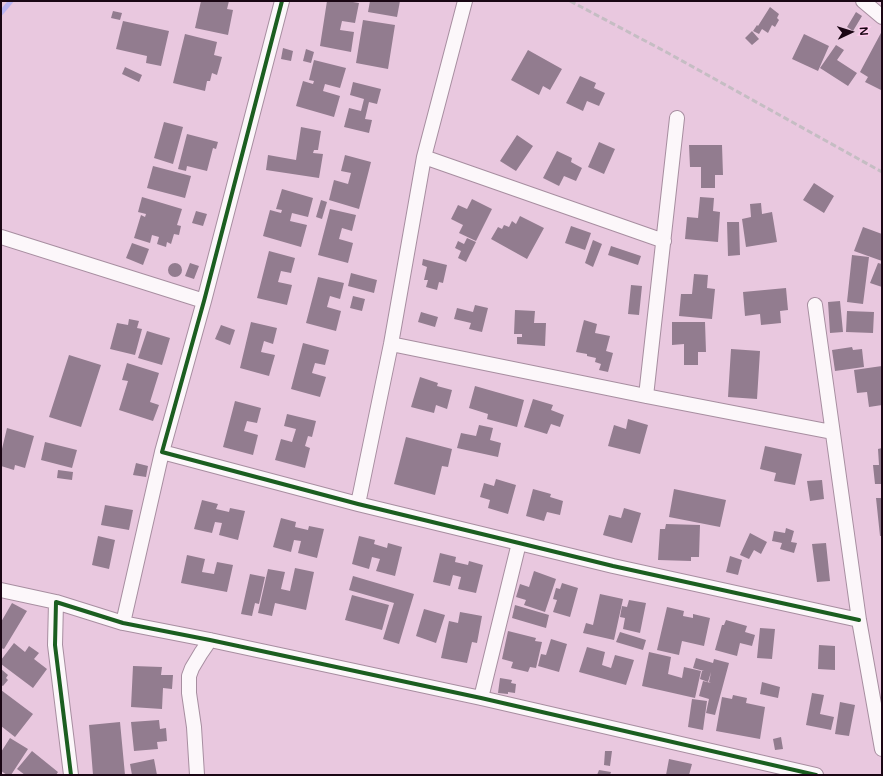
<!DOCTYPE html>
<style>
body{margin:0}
#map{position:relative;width:883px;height:776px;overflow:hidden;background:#e9c8df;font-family:"Varela Round",sans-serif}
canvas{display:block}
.frame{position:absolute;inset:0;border:2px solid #1a0614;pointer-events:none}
.north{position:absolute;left:831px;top:12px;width:40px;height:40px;-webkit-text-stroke:3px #fecced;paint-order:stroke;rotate:86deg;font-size:11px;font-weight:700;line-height:16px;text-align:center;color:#1a0614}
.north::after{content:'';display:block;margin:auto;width:14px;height:18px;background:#1a0614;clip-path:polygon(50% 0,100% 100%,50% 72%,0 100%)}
</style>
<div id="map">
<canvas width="883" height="776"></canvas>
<div class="frame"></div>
<div class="north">N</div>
</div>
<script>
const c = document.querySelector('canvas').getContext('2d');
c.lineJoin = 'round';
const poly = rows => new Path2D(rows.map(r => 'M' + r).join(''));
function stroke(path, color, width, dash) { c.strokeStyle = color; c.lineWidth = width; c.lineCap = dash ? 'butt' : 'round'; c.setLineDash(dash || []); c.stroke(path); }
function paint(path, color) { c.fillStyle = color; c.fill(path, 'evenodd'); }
stroke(poly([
 [1,13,11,1]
]), '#b9b4f3', 5);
paint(poly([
 [201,1,229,1,227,9,233,10,228,35,195,28],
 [327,1,347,1,359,3,355,23,342,21,340,30,354,32,351,52,320,46],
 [370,1,400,1,397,17,368,12],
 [770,7,779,14,777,18,779,20,775,27,772,25,768,33,762,29,759,34,753,31,757,25,758,26],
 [113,11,122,13,120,20,111,18],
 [856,12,862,16,853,31,847,27],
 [363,20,395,25,388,69,356,63],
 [123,21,169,31,161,66,146,63,147,56,116,49],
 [752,31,759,39,752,45,745,38],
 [882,31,882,88,881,90,865,82,868,77,860,72],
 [185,34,217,42,214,55,222,57,217,75,212,73,210,81,207,81,205,91,173,83],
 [804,34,829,46,818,71,792,59],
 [836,45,844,50,837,60,857,73,848,86,820,68],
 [283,48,293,51,291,61,281,59],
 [306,49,314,52,311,63,303,61],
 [528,50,562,69,550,90,543,86,539,95,511,80],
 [314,60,346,68,340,88,325,84,323,91,340,96,334,117,296,106,303,81,313,84,314,81,309,80],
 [125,67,142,75,139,82,122,74],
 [580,76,596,83,594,88,605,93,599,106,587,101,583,111,566,103],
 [353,82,381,89,377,104,369,102,365,119,372,120,369,133,344,127,349,108,361,111,364,99,350,95],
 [164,122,183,127,173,164,154,158],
 [301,127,321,131,318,150,314,150,313,153,323,154,319,178,266,170,268,155,296,160],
 [187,134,218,142,216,149,213,148,207,171,187,166,186,171,178,169],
 [517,135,533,146,516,171,500,161],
 [599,142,615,149,604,174,588,167],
 [689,145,722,145,723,175,715,175,715,188,701,188,701,167,690,167],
 [557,151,572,158,571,162,582,168,576,181,564,176,559,186,543,178],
 [345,155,371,162,359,209,329,200,334,180,348,184,351,173,341,171],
 [153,166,191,176,185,198,147,188],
 [814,183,834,196,824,213,803,200],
 [282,189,313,198,308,217,292,213,290,221,307,225,301,247,263,236,270,210,281,213,282,210,276,209],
 [142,197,182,209,177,225,181,226,179,235,174,234,171,244,167,242,166,247,157,244,159,237,152,235,150,243,134,238,141,215,145,217,146,214,138,212],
 [700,197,714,198,713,211,720,212,718,242,685,239,687,217,698,218],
 [472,199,492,209,476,241,459,233,463,225,451,219,458,205,467,209],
 [321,200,327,202,322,219,316,217],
 [761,203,762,214,772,212,777,242,746,247,742,219,751,217,750,204],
 [330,209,356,215,352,231,342,228,339,239,353,243,348,263,318,255],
 [196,211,207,214,203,226,192,223],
 [520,216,544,228,527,259,491,239,498,227,502,229,504,225,509,227,512,221,516,224],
 [727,222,739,222,740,255,728,256],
 [571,226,591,233,585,250,565,243],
 [863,227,882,234,882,261,854,251],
 [467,238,476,242,466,262,458,258,461,251,455,248,458,241,464,244],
 [593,240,602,244,593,267,585,263],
 [132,243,149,249,143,265,126,258],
 [611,246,641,256,638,265,608,255],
 [269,251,295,258,291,273,281,271,278,282,292,285,287,305,257,298],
 [852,255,869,257,863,304,847,302],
 [423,259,447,265,443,283,439,282,437,290,426,287,428,280,424,280,427,267,422,265],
 '168 270a7 7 0 1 1 14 0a7 7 0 1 1-14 0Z',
 [190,263,199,266,194,279,185,276],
 [878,263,882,264,882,287,870,283],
 [351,273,377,280,374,293,348,286],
 [694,274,708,275,707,288,715,289,712,319,679,316,681,294,692,294],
 [318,277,344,283,340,299,330,296,327,307,341,311,336,331,306,323],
 [631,285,642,286,639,315,628,314],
 [786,288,788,310,780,311,781,323,761,325,760,314,745,316,743,292],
 [353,296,365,299,362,311,350,308],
 [840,301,843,332,830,333,828,302],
 [475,305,488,308,482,332,469,329,471,323,454,319,457,308,473,312],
 [515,310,535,311,534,323,546,323,545,346,517,344,517,337,522,337,522,334,514,334],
 [847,311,874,312,873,333,846,332],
 [421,312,438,317,435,327,418,322],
 [129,319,139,321,137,328,142,329,135,355,110,349,117,323,128,325],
 [584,320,597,324,595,333,610,336,606,351,613,353,608,372,599,370,601,364,595,362,596,358,587,356,587,354,576,352],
 [251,322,277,328,273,344,264,341,261,352,275,355,269,376,240,368],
 [672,322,705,322,706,352,698,352,698,365,684,365,684,344,672,345],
 [221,325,235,330,230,345,215,339],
 [147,331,170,338,162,365,138,358],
 [303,343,329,350,325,365,315,363,312,373,326,377,320,397,291,389],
 [852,347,853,350,862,349,864,367,835,371,832,350],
 [731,349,760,351,757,399,728,397],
 [69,355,101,365,81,427,49,417],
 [127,363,159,373,150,402,159,405,153,421,119,410,128,381,122,380],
 [882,366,882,405,869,407,867,392,857,393,854,370],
 [420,377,438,383,437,386,452,390,447,409,436,405,434,413,411,407],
 [475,386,524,400,517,427,487,419,488,414,469,408],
 [533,399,553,405,551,410,564,415,560,427,551,424,547,434,524,427],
 [235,401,261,408,257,423,247,421,244,431,258,435,253,455,223,447],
 [287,414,316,421,312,437,308,436,305,446,310,448,305,468,275,460,281,439,292,442,296,429,284,426],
 [628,419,648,425,640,454,608,446,614,425,626,429],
 [479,425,493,428,490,440,501,443,498,457,457,448,461,433,476,436],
 [7,428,34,436,25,468,15,465,14,470,1,466,1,453],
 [406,437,452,449,448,467,442,466,435,495,394,484],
 [45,442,77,450,72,468,41,460],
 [765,446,802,454,795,485,774,481,776,473,760,469],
 [882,448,882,484,875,484,873,465,879,465,878,449],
 [136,463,148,466,146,477,133,475],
 [58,470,73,472,72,480,57,478],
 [496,479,516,485,508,514,488,508,490,500,480,497,484,483,494,486],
 [822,480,824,499,810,501,807,481],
 [533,489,551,494,550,497,563,501,560,515,547,512,544,521,526,516],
 [674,489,726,500,720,527,669,517],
 [876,498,882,498,882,536,880,536],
 [202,500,218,504,216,509,229,512,230,508,245,511,238,540,219,535,222,523,215,522,212,533,194,529],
 [105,505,133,510,129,530,101,525],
 [624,508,641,513,632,543,603,535,609,515,621,518],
 [281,518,296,522,295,527,308,530,309,526,324,529,317,558,298,553,301,541,294,540,291,552,273,547],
 [666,524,700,525,699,557,691,557,691,561,658,560,660,529,665,529],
 [786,528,794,531,791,542,797,543,794,553,780,549,782,543,772,541,774,531,785,533],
 [750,533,767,542,761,554,754,550,749,559,740,555],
 [98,536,115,540,109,569,92,565],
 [359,536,375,540,374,544,387,548,388,543,402,547,395,576,376,571,380,559,372,557,369,569,352,564],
 [826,543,830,581,817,582,812,544],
 [440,553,456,557,455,562,468,565,469,561,483,565,476,593,458,589,461,577,453,575,450,586,433,582],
 [187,555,205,559,202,572,214,574,217,562,233,565,227,592,181,583],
 [730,556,742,560,738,575,726,572],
 [295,568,314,572,306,610,275,603,272,616,258,613,268,569,285,572,281,589,290,591],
 [534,571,556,579,545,612,524,605,526,600,516,597,520,584,529,587],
 [250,574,265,577,259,604,255,603,252,616,241,614],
 [353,576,414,594,399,644,383,639,394,603,349,590],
 [562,583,578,588,570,617,553,612,557,600,553,599,556,588,560,589],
 [600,594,623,599,614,640,583,633,586,623,593,625],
 [352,595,389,605,382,630,345,620],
 [629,600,646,603,640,633,623,629,625,618,620,617,622,606,627,607],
 [12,603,27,611,4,649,1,648,1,622],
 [515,605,549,615,546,628,512,618],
 [667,607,684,611,683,616,693,618,693,614,710,618,704,646,682,641,679,655,657,650],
 [424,609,445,615,436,643,416,636],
 [460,612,482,616,477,643,472,642,467,663,441,658,449,621,458,623],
 [726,620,747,626,745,632,755,635,752,646,740,643,737,656,715,650,722,625,724,625],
 [760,628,775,629,772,659,757,658],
 [508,631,536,638,535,641,542,642,536,668,530,667,528,672,511,668,513,662,502,659],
 [620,632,646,640,643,650,616,642],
 [551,639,567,644,559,672,538,666,541,654,546,655],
 [14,643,25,652,29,646,39,653,34,659,47,669,33,688,1,664,1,660],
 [819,645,835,646,835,670,818,669],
 [587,647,605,652,602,665,611,668,615,655,634,660,626,685,579,672],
 [649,652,671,657,668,674,682,678,684,667,701,671,695,698,642,686],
 [696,658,713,663,714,659,729,663,715,715,706,713,709,699,699,696,703,681,711,683,709,682,711,672,708,682,700,679,702,671,704,671,693,668],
 [133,666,162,667,161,675,173,675,172,689,163,688,162,709,131,707],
 [1,669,8,675,6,678,8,680,3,686,1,685],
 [500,678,512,680,511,683,516,684,515,693,508,692,508,694,498,693],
 [762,682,780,687,778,698,760,694],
 [1,690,33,714,15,737,1,726],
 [812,693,824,695,820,714,834,717,831,730,806,725],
 [733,695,747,698,746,703,765,707,760,739,716,731,722,697,732,699],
 [692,699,707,701,703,730,688,727],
 [840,702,855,705,849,736,835,734],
 [159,720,160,729,166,728,167,741,157,742,158,749,134,751,131,722],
 [120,722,125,775,93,775,89,725],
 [781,737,783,749,775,750,773,739],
 [10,738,28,749,11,775,7,775,1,771,1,752],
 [32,751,58,772,56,775,25,775,17,769],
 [605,751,612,751,610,766,604,765],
 [154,759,157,775,132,775,130,764],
 [669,759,692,764,689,775,666,775],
 [599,770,611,772,610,775,597,775]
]), '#927c8f');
const street = poly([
 [282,1,204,301,162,452,358,504,519,543,613,566,859,620],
 [863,1,882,17],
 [424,157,664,241],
 [1,237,204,301],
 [815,305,859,620,882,749],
 [391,344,646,396,832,432],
 [646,396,677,118],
 [358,504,391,344,424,157,465,1],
 [1,590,56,602],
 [123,623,162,452],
 [481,698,519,543],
 [71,775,55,645,56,602,123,623,210,640,481,698,816,775],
 [197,775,194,727,189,693,189,676,192,668,201,653,210,640]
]);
stroke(street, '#a78ea0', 16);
stroke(street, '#fcf7fa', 14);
stroke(poly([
 [570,1,668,53,882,172]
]), '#c5bdc3', 3, [6, 3]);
stroke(poly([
 [282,1,204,301,162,452,358,504,519,543,613,566,859,620],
 [71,775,55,645,56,602,123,623,210,640,481,698,816,775]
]), '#1b5e20', 4);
</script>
